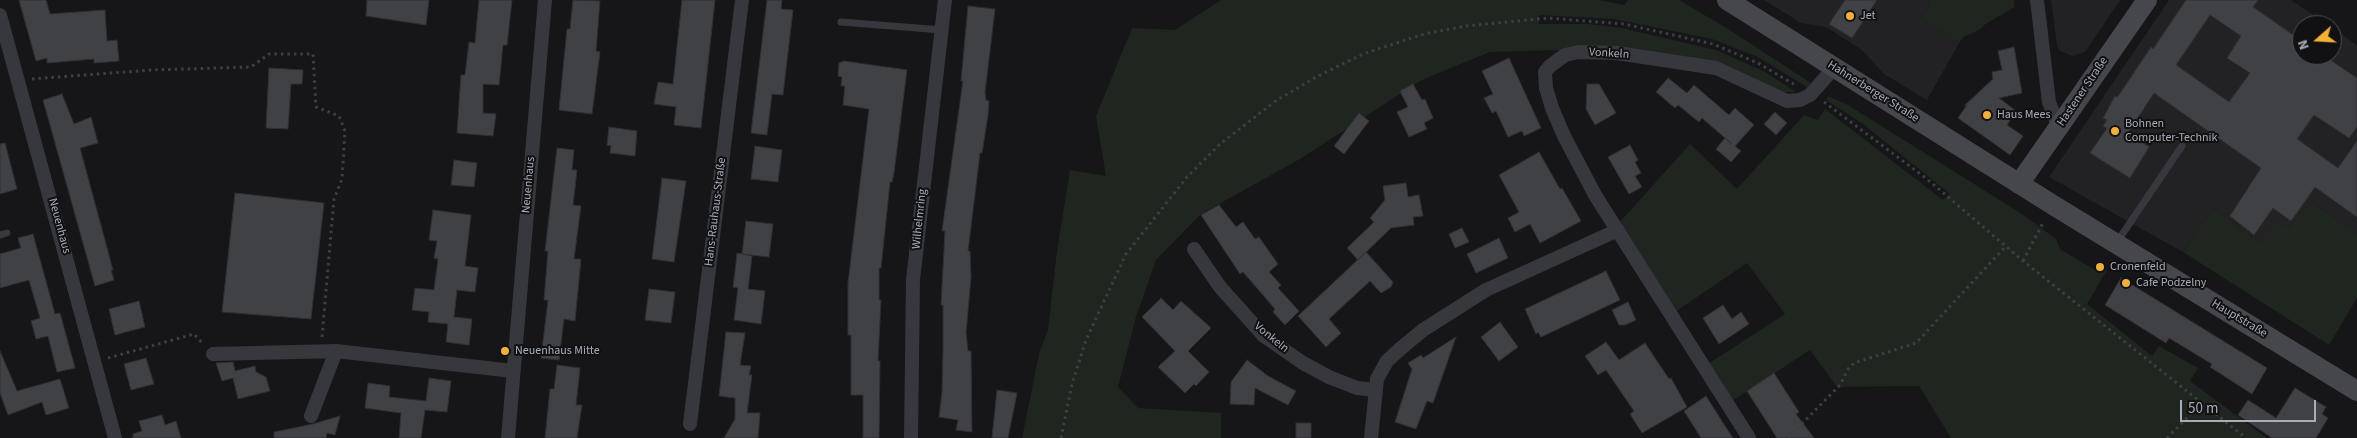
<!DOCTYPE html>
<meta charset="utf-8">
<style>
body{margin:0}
#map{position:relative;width:2357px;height:438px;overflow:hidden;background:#161618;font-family:"Source Sans 3",sans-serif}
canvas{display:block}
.north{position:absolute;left:2292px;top:15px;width:50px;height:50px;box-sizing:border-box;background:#111113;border:1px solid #4d4f55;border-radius:50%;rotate:251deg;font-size:14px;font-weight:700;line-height:20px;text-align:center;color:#a8adb8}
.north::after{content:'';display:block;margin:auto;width:18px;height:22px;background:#f2b134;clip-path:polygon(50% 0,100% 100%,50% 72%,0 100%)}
.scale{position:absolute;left:2180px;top:400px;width:136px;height:22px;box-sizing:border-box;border:2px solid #a8adb8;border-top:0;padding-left:6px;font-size:15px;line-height:18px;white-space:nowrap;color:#a8adb8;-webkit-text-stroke:4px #111113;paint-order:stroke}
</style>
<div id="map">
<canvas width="2357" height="438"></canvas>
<div class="north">N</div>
<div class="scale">50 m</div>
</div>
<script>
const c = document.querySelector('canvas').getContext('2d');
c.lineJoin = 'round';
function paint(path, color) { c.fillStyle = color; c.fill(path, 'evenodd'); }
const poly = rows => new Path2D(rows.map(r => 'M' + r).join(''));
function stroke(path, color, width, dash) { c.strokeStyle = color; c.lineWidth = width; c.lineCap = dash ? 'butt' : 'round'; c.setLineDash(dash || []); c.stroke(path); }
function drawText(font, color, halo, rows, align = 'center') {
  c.font = font + ' "Source Sans 3",sans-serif'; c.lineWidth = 4; c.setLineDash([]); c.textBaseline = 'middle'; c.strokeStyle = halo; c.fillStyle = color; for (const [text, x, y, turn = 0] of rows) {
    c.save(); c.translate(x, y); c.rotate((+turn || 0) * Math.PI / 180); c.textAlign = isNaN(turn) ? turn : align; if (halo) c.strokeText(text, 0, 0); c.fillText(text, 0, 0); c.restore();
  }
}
paint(poly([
 [1764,0,1927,0,1931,3,1921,19,1959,43,1927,100,1884,74,1862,50,1826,27,1801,23],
 [2051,0,2120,0,2085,52,2072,56,2060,51,2057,45],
 [2169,0,2291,0,2328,25,2302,25,2302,55,2332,55,2332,28,2357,45,2357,234,2311,201,2288,229,2260,243,2213,208,2183,252,2049,177]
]), '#222225');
paint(poly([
 [1221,0,1598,0,1624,5,1628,0,1679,0,1725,27,1811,83,1807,87,1758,57,1712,39,1614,19,1539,15,1539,24,1588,24,1621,28,1716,50,1765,72,1796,92,1783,92,1727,67,1561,50,1490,52,1436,74,1420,81,1300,159,1201,214,1156,260,1136,317,1118,387,1138,408,1221,413,1221,438,1022,438,1039,354,1048,330,1057,251,1070,170,1106,176,1096,116,1132,28,1175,30],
 [1927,0,2014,0,2015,7,1987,23,1979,30,1963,37,1959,43,1921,19,1931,3],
 [1828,96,1848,105,2022,214,2056,239,2060,249,2095,270,2107,270,2087,304,2152,356,2159,346,2198,368,2190,381,2267,438,1951,438,1919,386,1837,387,1810,350,1732,401,1708,364,1785,314,1747,263,1675,312,1620,222,1690,144,1737,189,1804,115,1818,120,1825,109,1943,200,1950,194,1863,124,1826,100],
 [2311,201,2357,234,2357,298,2329,345,2183,252,2213,208,2260,243,2276,222,2288,229]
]), '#1e261f');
const building = poly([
 [19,0,46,0,50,14,105,10,107,41,117,40,119,61,94,63,94,59,47,63,47,58,36,61,19,0],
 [367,0,429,0,426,25,366,16,367,0],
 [479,0,512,0,507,45,503,45,499,85,483,84,483,113,496,114,493,136,457,133,461,75,465,75,469,42,475,43,479,0],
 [573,0,600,1,596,51,600,52,592,114,559,110,567,29,570,29,573,0],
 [682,0,715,0,701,128,674,125,676,107,654,104,658,82,673,84,682,0],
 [767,0,782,0,781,9,793,10,783,95,772,94,767,135,751,133,767,0],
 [1845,0,1877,0,1852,38,1829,24,1845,0],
 [2186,0,2258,0,2253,7,2302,41,2302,55,2323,55,2357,78,2357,127,2349,138,2314,115,2297,139,2338,168,2357,141,2357,217,2315,187,2291,221,2273,208,2254,235,2230,216,2261,168,2154,93,2128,133,2149,147,2130,178,2090,153,2107,128,2103,126,2107,120,2103,118,2115,96,2117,97,2119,95,2151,47,2153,49,2186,0],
 [2210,15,2241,36,2227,58,2250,73,2229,102,2176,65,2210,15],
 [968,6,995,9,985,92,986,100,989,101,988,115,982,153,980,153,968,251,970,251,971,277,966,333,968,351,971,351,972,432,956,430,958,420,939,417,942,392,943,350,943,305,941,305,945,231,942,231,963,81,961,81,968,6],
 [2014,47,2022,93,1999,98,2016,111,2007,125,2023,136,2010,155,1958,118,1967,105,1964,106,1993,79,1992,72,2002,70,1998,51,2014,47],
 [1509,58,1541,128,1524,136,1522,131,1508,137,1496,111,1492,113,1484,98,1493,94,1482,71,1509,58],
 [844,61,907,70,894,173,892,182,890,182,881,268,879,268,879,300,881,300,878,361,880,361,879,438,863,438,863,395,851,395,851,335,848,335,848,283,869,109,843,105,845,86,841,86,842,77,838,76,839,63,844,61],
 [269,68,303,70,302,84,291,84,288,129,266,128,269,68],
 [1668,78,1687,93,1694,85,1729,115,1735,108,1754,125,1735,146,1741,151,1731,162,1716,149,1725,138,1732,144,1702,118,1699,122,1678,105,1675,108,1656,92,1668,78],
 [1413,84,1422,100,1425,99,1433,118,1424,123,1427,129,1409,137,1397,112,1408,107,1400,91,1413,84],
 [1587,84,1599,84,1616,113,1595,125,1586,109,1587,84],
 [62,94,74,124,91,117,98,143,80,148,113,270,111,270,114,280,95,286,43,100,62,94],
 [1775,112,1787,123,1776,135,1764,124,1775,112],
 [1359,113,1369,121,1344,154,1334,146,1359,113],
 [609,127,637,131,635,156,610,153,611,146,607,145,609,127],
 [5,143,17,189,0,194,0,144,5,143],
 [1630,145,1638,160,1635,162,1641,173,1635,176,1642,187,1629,194,1608,157,1630,145],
 [755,146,782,150,778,182,751,179,755,146],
 [557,148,574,150,572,170,577,170,573,205,581,206,574,259,581,259,575,321,564,319,559,360,541,358,548,300,544,300,548,251,545,251,557,148],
 [1539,152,1560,189,1562,188,1581,221,1540,243,1530,224,1515,232,1508,218,1519,212,1499,175,1539,152],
 [454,160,477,163,474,187,451,185,454,160],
 [662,178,686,181,674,262,652,259,662,178],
 [1406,183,1408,197,1419,195,1423,216,1413,217,1414,225,1391,228,1358,260,1347,248,1374,222,1370,218,1385,200,1383,186,1406,183],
 [235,193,324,203,311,319,222,312,235,193],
 [1219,205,1236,227,1243,222,1255,239,1259,237,1278,264,1269,272,1281,285,1278,288,1299,311,1285,325,1273,312,1275,309,1243,272,1240,274,1201,215,1219,205],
 [433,210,471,215,465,266,478,268,475,292,457,290,454,317,472,319,469,345,446,342,448,324,428,322,429,312,412,310,415,288,434,290,438,259,434,258,437,241,429,240,433,210],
 [746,221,773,224,769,257,742,254,752,256,748,289,765,291,761,324,734,320,738,288,733,287,736,263,737,253,742,254,746,221],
 [1462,228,1469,242,1455,248,1449,234,1462,228],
 [33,234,55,314,60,313,75,368,57,372,48,336,36,339,31,321,40,318,29,280,0,288,0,254,21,248,18,238,33,234],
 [1499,238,1508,258,1476,273,1467,254,1499,238],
 [1366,252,1393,282,1391,287,1381,293,1370,281,1329,319,1341,333,1326,347,1298,316,1366,252],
 [1606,271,1620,300,1541,337,1538,332,1536,334,1525,309,1606,271],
 [2121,278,2267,368,2252,394,2210,367,2212,364,2169,338,2166,343,2105,305,2121,278],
 [649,289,675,292,671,323,645,320,649,289],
 [1161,298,1173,310,1181,301,1211,328,1188,351,1209,372,1196,386,1194,384,1185,393,1158,367,1175,351,1142,317,1161,298],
 [139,301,145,327,115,335,109,309,139,301],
 [1628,302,1636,320,1625,325,1619,325,1612,310,1628,302],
 [1723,305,1732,319,1741,312,1749,324,1719,344,1703,318,1723,305],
 [1500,322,1518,347,1499,361,1481,337,1500,322],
 [726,332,745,333,740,365,751,366,749,375,752,375,747,413,760,413,758,438,724,438,735,419,735,398,719,396,726,332],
 [1456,337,1433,403,1427,401,1416,429,1395,422,1412,369,1408,363,1421,355,1423,358,1456,337],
 [1606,342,1619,360,1645,343,1669,379,1671,378,1687,407,1642,433,1630,414,1634,411,1606,370,1598,375,1585,356,1606,342],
 [0,351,17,391,60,379,69,408,46,415,42,402,8,415,0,393,0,351],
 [146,358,154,384,131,390,124,364,146,358],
 [1247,360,1268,376,1296,391,1288,405,1255,388,1254,405,1230,404,1231,382,1247,360],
 [233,362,235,371,255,366,256,372,266,377,270,391,238,399,233,378,222,381,216,363,233,362],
 [557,365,580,368,576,405,582,405,577,438,545,438,550,389,554,389,557,365],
 [1774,373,1799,412,1796,414,1814,438,1777,438,1747,391,1774,373],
 [429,378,451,381,447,412,425,410,421,438,399,438,401,413,365,408,368,383,390,386,389,397,426,401,429,378],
 [2295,388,2326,407,2322,414,2328,418,2316,438,2272,438,2238,415,2248,400,2276,418,2295,388],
 [997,390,1017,393,1008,438,992,438,997,390],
 [1706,396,1725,426,1733,438,1701,438,1684,411,1706,396],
 [162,415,165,425,176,421,181,438,133,438,133,434,142,431,139,421,162,415],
 [340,416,335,435,327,433,326,438,274,438,274,432,313,424,340,416],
 [1296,423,1311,423,1311,438,1296,438,1296,423]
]);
paint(building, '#404145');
stroke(building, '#303034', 1);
stroke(poly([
 [32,79,151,70,251,67,269,54,313,54,316,107,339,116,345,131,342,179,334,199,322,337],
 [1824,102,1927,179,2023,261,2246,438],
 [2023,261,2044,221],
 [108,358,194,334,204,345],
 [1061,438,1072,384,1086,340,1126,254,1187,177,1220,144,1277,100,1318,76,1363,54,1424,34,1466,26,1548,18,1624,24,1713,44,1758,63,1795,85],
 [1788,438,1840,385,1848,369,1854,363,1916,343,2006,246],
 [2167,438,2202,403]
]), '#3d3f44', 3, [2.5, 4]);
stroke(poly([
 [841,22,942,30],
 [0,235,7,233],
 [2117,242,2182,146]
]), '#37383d', 7);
stroke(poly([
 [2037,0,2049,102,2059,128],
 [0,15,115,438],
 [1194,249,1220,287,1264,336,1303,363,1329,377,1357,388,1375,390],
 [336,351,513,371],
 [213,354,336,351,311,416],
 [690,424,742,0],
 [508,438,545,0],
 [911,438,913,280,945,0],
 [1371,438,1377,379,1387,361,1400,349,1423,330,1486,290,1618,230],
 [1749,438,1595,195,1564,136,1552,108,1546,88,1545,72,1550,66,1565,55,1579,52,1617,53,1716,68,1787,101,1800,100,1810,95,1834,68]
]), '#37383d', 14);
stroke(poly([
 [1727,0,2053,205,2357,391],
 [2019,184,2147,0]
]), '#45474d', 20);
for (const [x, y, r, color] of [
 [1850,16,5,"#f2b134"],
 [1987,115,5,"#f2b134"],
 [2115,131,5,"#f2b134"],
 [2100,267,5,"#f2b134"],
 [2126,283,5,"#f2b134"],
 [505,351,5,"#f2b134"]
]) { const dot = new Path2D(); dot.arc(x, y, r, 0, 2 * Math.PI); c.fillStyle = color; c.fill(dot); stroke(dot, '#111113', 2); }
drawText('12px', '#a8adb8', '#111113', [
 ["Jet",1860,16],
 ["Haus Mees",1997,115],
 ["Bohnen",2125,124],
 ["Computer-Technik",2125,138],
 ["Cronenfeld",2110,267],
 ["Cafe Podzelny",2136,283],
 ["Neuenhaus Mitte",515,351]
], 'left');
drawText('12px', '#a8adb8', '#111113', [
 ["Vonkeln",1609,54,4],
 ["Hahnerberger Straße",1873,92,32],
 ["Hastener Straße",2083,92,-56],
 ["Neuenhaus",529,185,-85],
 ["Hans-Rauhaus-Straße",716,212,-83],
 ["Wilhelmring",920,219,-84],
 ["Neuenhaus",59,226,75],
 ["Hauptstraße",2239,319,31],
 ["Vonkeln",1271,338,39]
]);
</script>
